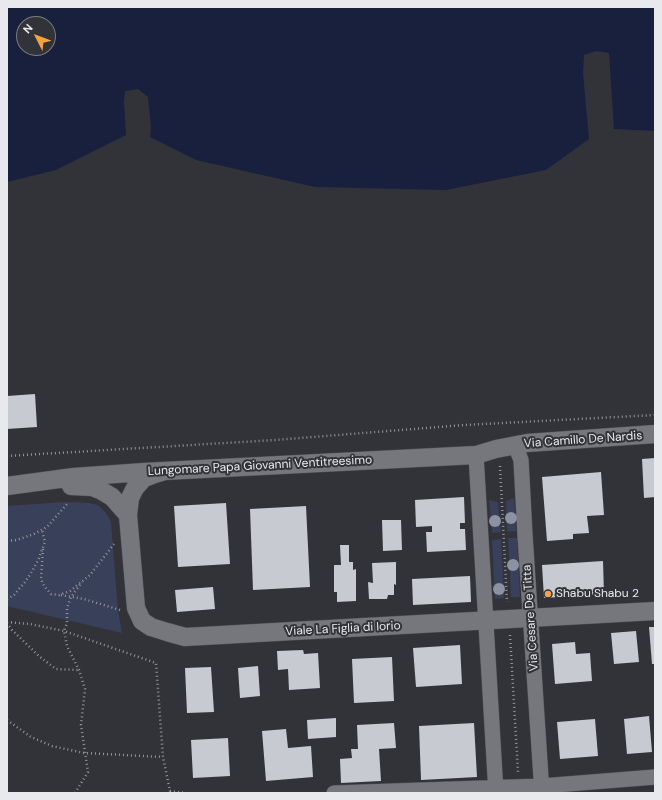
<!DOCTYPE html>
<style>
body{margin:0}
#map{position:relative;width:662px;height:800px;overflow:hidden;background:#323339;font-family:"DM Sans",sans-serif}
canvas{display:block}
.frame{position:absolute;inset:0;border:8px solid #e8e9ec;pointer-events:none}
.north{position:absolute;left:16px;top:16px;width:40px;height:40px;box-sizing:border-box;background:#323339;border:1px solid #7b7c81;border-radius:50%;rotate:312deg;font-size:11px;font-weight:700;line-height:16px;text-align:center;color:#e8e9ec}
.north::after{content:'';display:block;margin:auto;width:14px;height:18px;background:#f4a344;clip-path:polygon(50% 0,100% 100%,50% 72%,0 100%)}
</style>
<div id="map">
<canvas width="662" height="800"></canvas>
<div class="frame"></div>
<div class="north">N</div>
</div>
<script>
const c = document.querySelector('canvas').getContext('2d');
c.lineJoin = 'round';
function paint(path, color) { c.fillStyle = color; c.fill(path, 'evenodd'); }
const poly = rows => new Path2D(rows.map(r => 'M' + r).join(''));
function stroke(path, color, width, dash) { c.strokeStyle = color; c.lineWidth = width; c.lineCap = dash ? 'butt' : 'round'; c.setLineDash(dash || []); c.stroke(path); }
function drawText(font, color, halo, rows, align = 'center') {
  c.font = font + ' "DM Sans",sans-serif'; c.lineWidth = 4; c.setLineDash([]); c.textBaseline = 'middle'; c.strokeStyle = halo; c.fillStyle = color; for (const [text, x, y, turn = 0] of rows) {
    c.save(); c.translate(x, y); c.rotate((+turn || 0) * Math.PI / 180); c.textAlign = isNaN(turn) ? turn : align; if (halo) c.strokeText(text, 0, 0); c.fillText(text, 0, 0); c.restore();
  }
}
paint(poly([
 [514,498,516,531,507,532,506,501],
 [489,500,498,502,501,532,492,533],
 [66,502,88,503,98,505,106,513,111,522,118,611,122,633,7,606,7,506],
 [508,538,517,538,520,597,511,597],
 [501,539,504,598,495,599,492,540]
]), '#38405a');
paint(poly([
 [7,7,655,7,655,131,614,129,609,53,596,51,584,55,583,73,589,139,546,170,446,190,315,187,196,160,150,137,151,128,148,97,138,89,125,91,124,102,126,135,56,170,7,182],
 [24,24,48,24,48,48,24,48]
]), '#18203e');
paint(poly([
 [35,394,37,427,7,429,7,396],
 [655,458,655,497,644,498,642,459],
 [601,472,604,515,587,516,589,533,573,534,573,539,547,541,542,477],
 [464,497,465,523,460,523,460,529,465,529,466,550,427,552,426,532,432,532,432,526,416,527,415,500],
 [226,503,230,564,178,567,174,506],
 [306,506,310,587,253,590,250,509],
 [382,520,401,520,402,550,383,551],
 [340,545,349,545,349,562,353,562,353,570,356,569,356,601,337,602,337,592,334,592,334,565,341,565],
 [603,561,604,594,544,598,542,565],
 [396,562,396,585,394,584,394,595,388,595,387,599,369,599,368,582,373,583,372,563],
 [470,576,471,602,413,605,412,579],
 [213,587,215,609,177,612,175,590],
 [649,627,655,627,655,664,652,664],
 [636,631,639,662,614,664,611,633],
 [575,642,576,654,590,653,592,681,555,684,552,644],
 [460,645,462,684,416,687,413,648],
 [303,650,304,654,318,653,320,688,289,690,288,669,278,670,277,651],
 [392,657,394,701,354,703,352,659],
 [258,666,260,696,240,698,238,668],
 [211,667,214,712,187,713,185,668],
 [649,716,652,752,627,754,624,719],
 [336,718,336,737,308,739,307,720],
 [595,719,598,756,560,759,557,722],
 [394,723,396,748,379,749,381,781,341,783,340,759,352,758,351,749,358,749,357,725],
 [474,723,477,777,421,780,419,726],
 [286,729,288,748,311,746,313,777,266,781,262,731],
 [228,738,230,776,193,778,191,740]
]), '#c7cad0');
const minor = poly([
 [512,446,517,450,521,460,525,535,542,793],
 [476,455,496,793],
 [334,793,542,786,655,777]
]);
const tertiary = poly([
 [165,471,152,475,144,478,135,488,130,498,128,515,136,608,142,621,151,627,167,632,185,637,655,611],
 [7,486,74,477,144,472,476,455,496,449,527,443,655,434],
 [71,486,92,487,102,491,112,497,128,515]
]);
stroke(minor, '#4f5155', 16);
stroke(tertiary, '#4f5155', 19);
stroke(poly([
 [7,456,275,440,464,425,655,415],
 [500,466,507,602],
 [7,541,17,540,34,534,47,527,67,504,66,502],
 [43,549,41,579,44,586,51,594,59,595,70,591,90,575,114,544],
 [61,595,84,599,120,610],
 [7,599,14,595,25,582,33,570,39,558,45,542,42,530],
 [7,622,30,624,64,631,156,663,163,757,170,791,169,793],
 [7,623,12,630,40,657,56,669,78,670],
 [510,635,518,772],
 [7,720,31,737,52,746,84,753,163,757],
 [170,791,186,793],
 [75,793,88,772,81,725,85,689,79,670,67,646,64,631,67,623,67,608,71,597,82,582]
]), '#94959a', 2.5, [1, 3]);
stroke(minor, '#75777d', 15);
stroke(tertiary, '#75777d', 18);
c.fillStyle = '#8c92a2';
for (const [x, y] of [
 [511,518],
 [495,521],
 [513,565],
 [499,589]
]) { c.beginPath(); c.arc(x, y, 6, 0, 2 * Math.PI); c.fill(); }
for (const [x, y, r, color] of [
 [548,594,4,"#f4a344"]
]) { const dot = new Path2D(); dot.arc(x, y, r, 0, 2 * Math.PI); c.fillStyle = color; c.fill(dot); stroke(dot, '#323339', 1.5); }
drawText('12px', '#e8e9ec', '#323339', [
 ["Via Camillo De Nardis",583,440,-4],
 ["Lungomare Papa Giovanni Ventitreesimo",260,466,-3],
 ["Via Cesare De Titta",531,618,-94],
 ["Viale La Figlia di Iorio",343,629,-3]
]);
drawText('12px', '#e8e9ec', '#323339', [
 ["Shabu Shabu 2",556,594]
], 'left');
</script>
